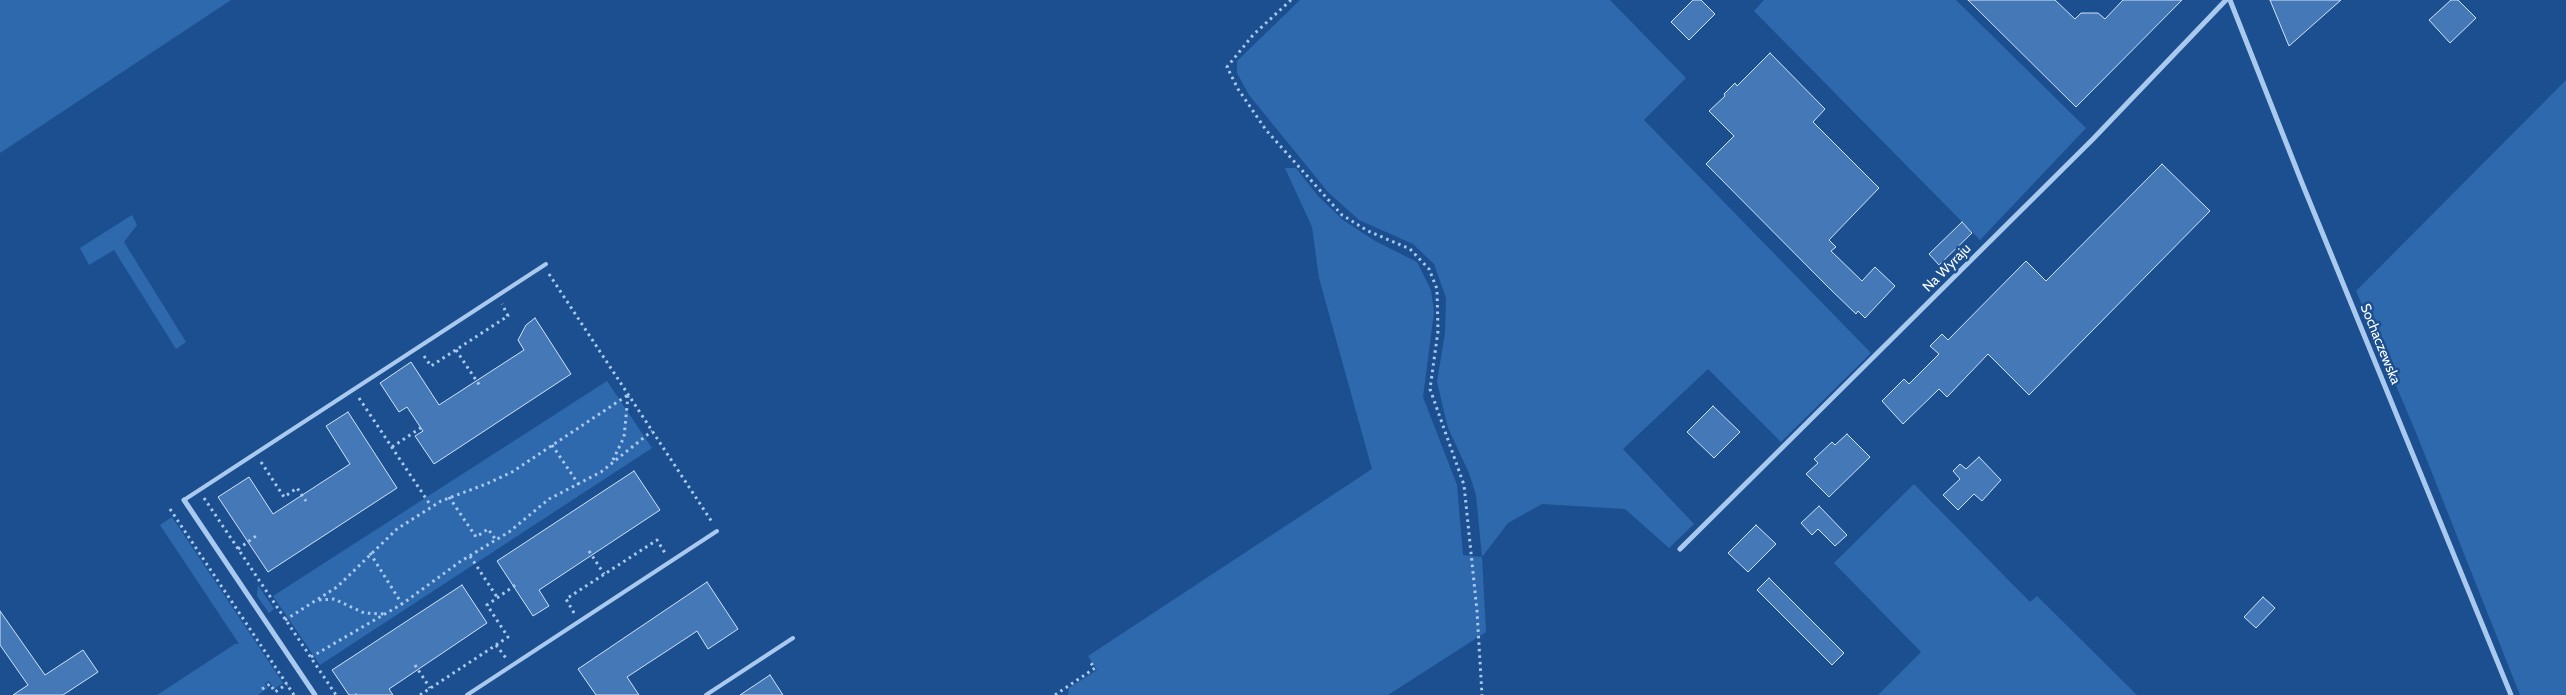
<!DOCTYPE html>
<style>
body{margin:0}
canvas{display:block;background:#1b4f8f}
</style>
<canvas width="2566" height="695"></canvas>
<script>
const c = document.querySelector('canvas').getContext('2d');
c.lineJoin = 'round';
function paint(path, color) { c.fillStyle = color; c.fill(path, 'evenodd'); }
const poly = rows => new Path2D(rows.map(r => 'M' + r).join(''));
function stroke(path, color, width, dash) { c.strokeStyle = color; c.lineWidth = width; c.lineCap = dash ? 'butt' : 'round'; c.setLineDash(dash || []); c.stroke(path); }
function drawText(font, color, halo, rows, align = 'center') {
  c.font = font + ' Cabin,sans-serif'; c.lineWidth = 5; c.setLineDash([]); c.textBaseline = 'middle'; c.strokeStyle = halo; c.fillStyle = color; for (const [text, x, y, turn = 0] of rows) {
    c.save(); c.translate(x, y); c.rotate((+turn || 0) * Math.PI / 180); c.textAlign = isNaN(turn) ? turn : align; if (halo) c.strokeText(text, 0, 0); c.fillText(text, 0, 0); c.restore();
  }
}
paint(poly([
 [0,0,231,0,0,153],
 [1300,0,1610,0,1686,78,1644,120,1871,353,1781,442,1708,369,1623,449,1694,524,1669,548,1625,509,1542,504,1508,523,1482,557,1486,632,1388,695,1068,695,1069,688,1097,670,1088,656,1372,469,1319,278,1312,227,1285,168,1296,168,1318,196,1343,220,1375,241,1417,262,1431,290,1434,312,1423,397,1457,485,1463,555,1482,557,1476,495,1469,473,1448,428,1437,382,1445,333,1446,298,1434,264,1413,244,1359,220,1328,192,1249,95,1237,73,1237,61],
 [1764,0,1956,0,2086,128,1980,240,1754,11],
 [2566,80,2566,695,2520,695,2417,435,2356,291],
 [132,215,137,225,124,242,186,342,176,349,114,250,89,265,80,248],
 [607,381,652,448,320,665,273,596],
 [1914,484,2030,602,2037,596,2137,695,1878,695,1921,652,1834,563],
 [172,517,283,683,274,689,269,681,265,684,268,688,258,695,157,695,235,644,239,644,160,525],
 [258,585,274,609,269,613,257,596]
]), '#2e69ad');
const building = poly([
 [1693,0,1701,0,1715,14,1689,40,1671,22,1693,0],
 [1968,0,2055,0,2075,19,2081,13,2098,13,2105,19,2123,0,2182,0,2076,107,1968,0],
 [2270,0,2341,0,2289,46,2270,0],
 [2451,0,2458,0,2476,18,2450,43,2429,20,2451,0],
 [1770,53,1825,109,1813,122,1879,188,1829,240,1836,247,1831,251,1862,281,1875,267,1895,286,1865,318,1858,311,1856,314,1828,287,1706,164,1734,136,1709,111,1725,96,1724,94,1735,83,1737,86,1770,53],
 [2162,164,2210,211,2029,395,1988,354,1947,397,1939,389,1903,424,1882,401,1904,379,1909,384,1939,354,1930,346,1942,334,1948,340,2026,261,2046,281,2162,164],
 [1962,222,1972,233,1939,265,1929,254,1962,222],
 [535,318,571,374,434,464,415,436,423,431,407,407,399,412,380,383,411,362,439,405,524,350,518,340,526,325,535,318],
 [1713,406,1740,432,1714,458,1687,432,1713,406],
 [348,412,397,488,268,572,218,497,249,477,273,514,350,464,326,426,348,412],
 [1847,434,1870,457,1829,497,1806,474,1818,463,1814,459,1832,442,1835,445,1847,434],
 [1979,457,2001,480,1982,501,1974,494,1958,510,1943,495,1960,479,1953,471,1960,464,1966,469,1979,457],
 [634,471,660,510,539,590,549,606,533,616,497,561,634,471],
 [1819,506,1847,535,1835,546,1818,529,1812,535,1801,523,1819,506],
 [1756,525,1776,544,1748,572,1728,553,1756,525],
 [1769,578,1844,653,1832,665,1757,590,1769,578],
 [707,582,738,629,708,649,697,631,685,639,627,677,639,695,596,695,578,669,707,582],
 [462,585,487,623,389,689,393,695,349,695,332,670,462,585],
 [2263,597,2275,608,2256,628,2244,617,2263,597],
 [0,611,45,675,83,650,98,672,63,695,13,695,28,685,0,645,0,611],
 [770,675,783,695,740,695,770,675]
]);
paint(building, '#4478b7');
stroke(building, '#cfe3fa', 1);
stroke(poly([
 [1291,0,1253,35,1227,67,1238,89,1266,130,1342,215,1368,231,1410,249,1429,269,1437,289,1438,331,1430,389,1464,485,1477,611,1482,695],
 [549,274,712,522],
 [456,350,480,386],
 [424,356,431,366,508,316,502,304],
 [359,398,431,506],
 [552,445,579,485],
 [392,447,422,427],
 [613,460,624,437,628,396],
 [261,462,284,497,297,488,306,501],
 [449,497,476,537,488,529,496,540],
 [204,498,336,695],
 [170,509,294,695],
 [238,549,256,536],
 [589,551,604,574],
 [370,553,402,604],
 [470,556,497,597],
 [319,600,334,599,364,613,384,614],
 [574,613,566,599,657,540,665,553],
 [285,620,337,587,397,529,441,501,486,484,512,472,628,395],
 [496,645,508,637,487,605,517,584],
 [311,657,402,604,461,561,509,532,549,499,601,472,652,431],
 [415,665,430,688],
 [262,689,270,684,275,692,287,684],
 [356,695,357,694],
 [420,695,496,645,506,658],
 [1055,695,1095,668,1090,662]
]), '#a9c9ee', 3, [2.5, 4]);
stroke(poly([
 [184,500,546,264],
 [467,695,717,531],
 [706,695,793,638]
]), '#a9c9ee', 4);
stroke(poly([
 [2230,0,2302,183,2511,695],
 [184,500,315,695],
 [1680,549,2093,139,2226,0]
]), '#a9c9ee', 5);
drawText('14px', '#fff', '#1b4f8f', [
 ["Na Wyraju",1947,268,-45],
 ["Sochaczewska",2380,344,68]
]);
</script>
